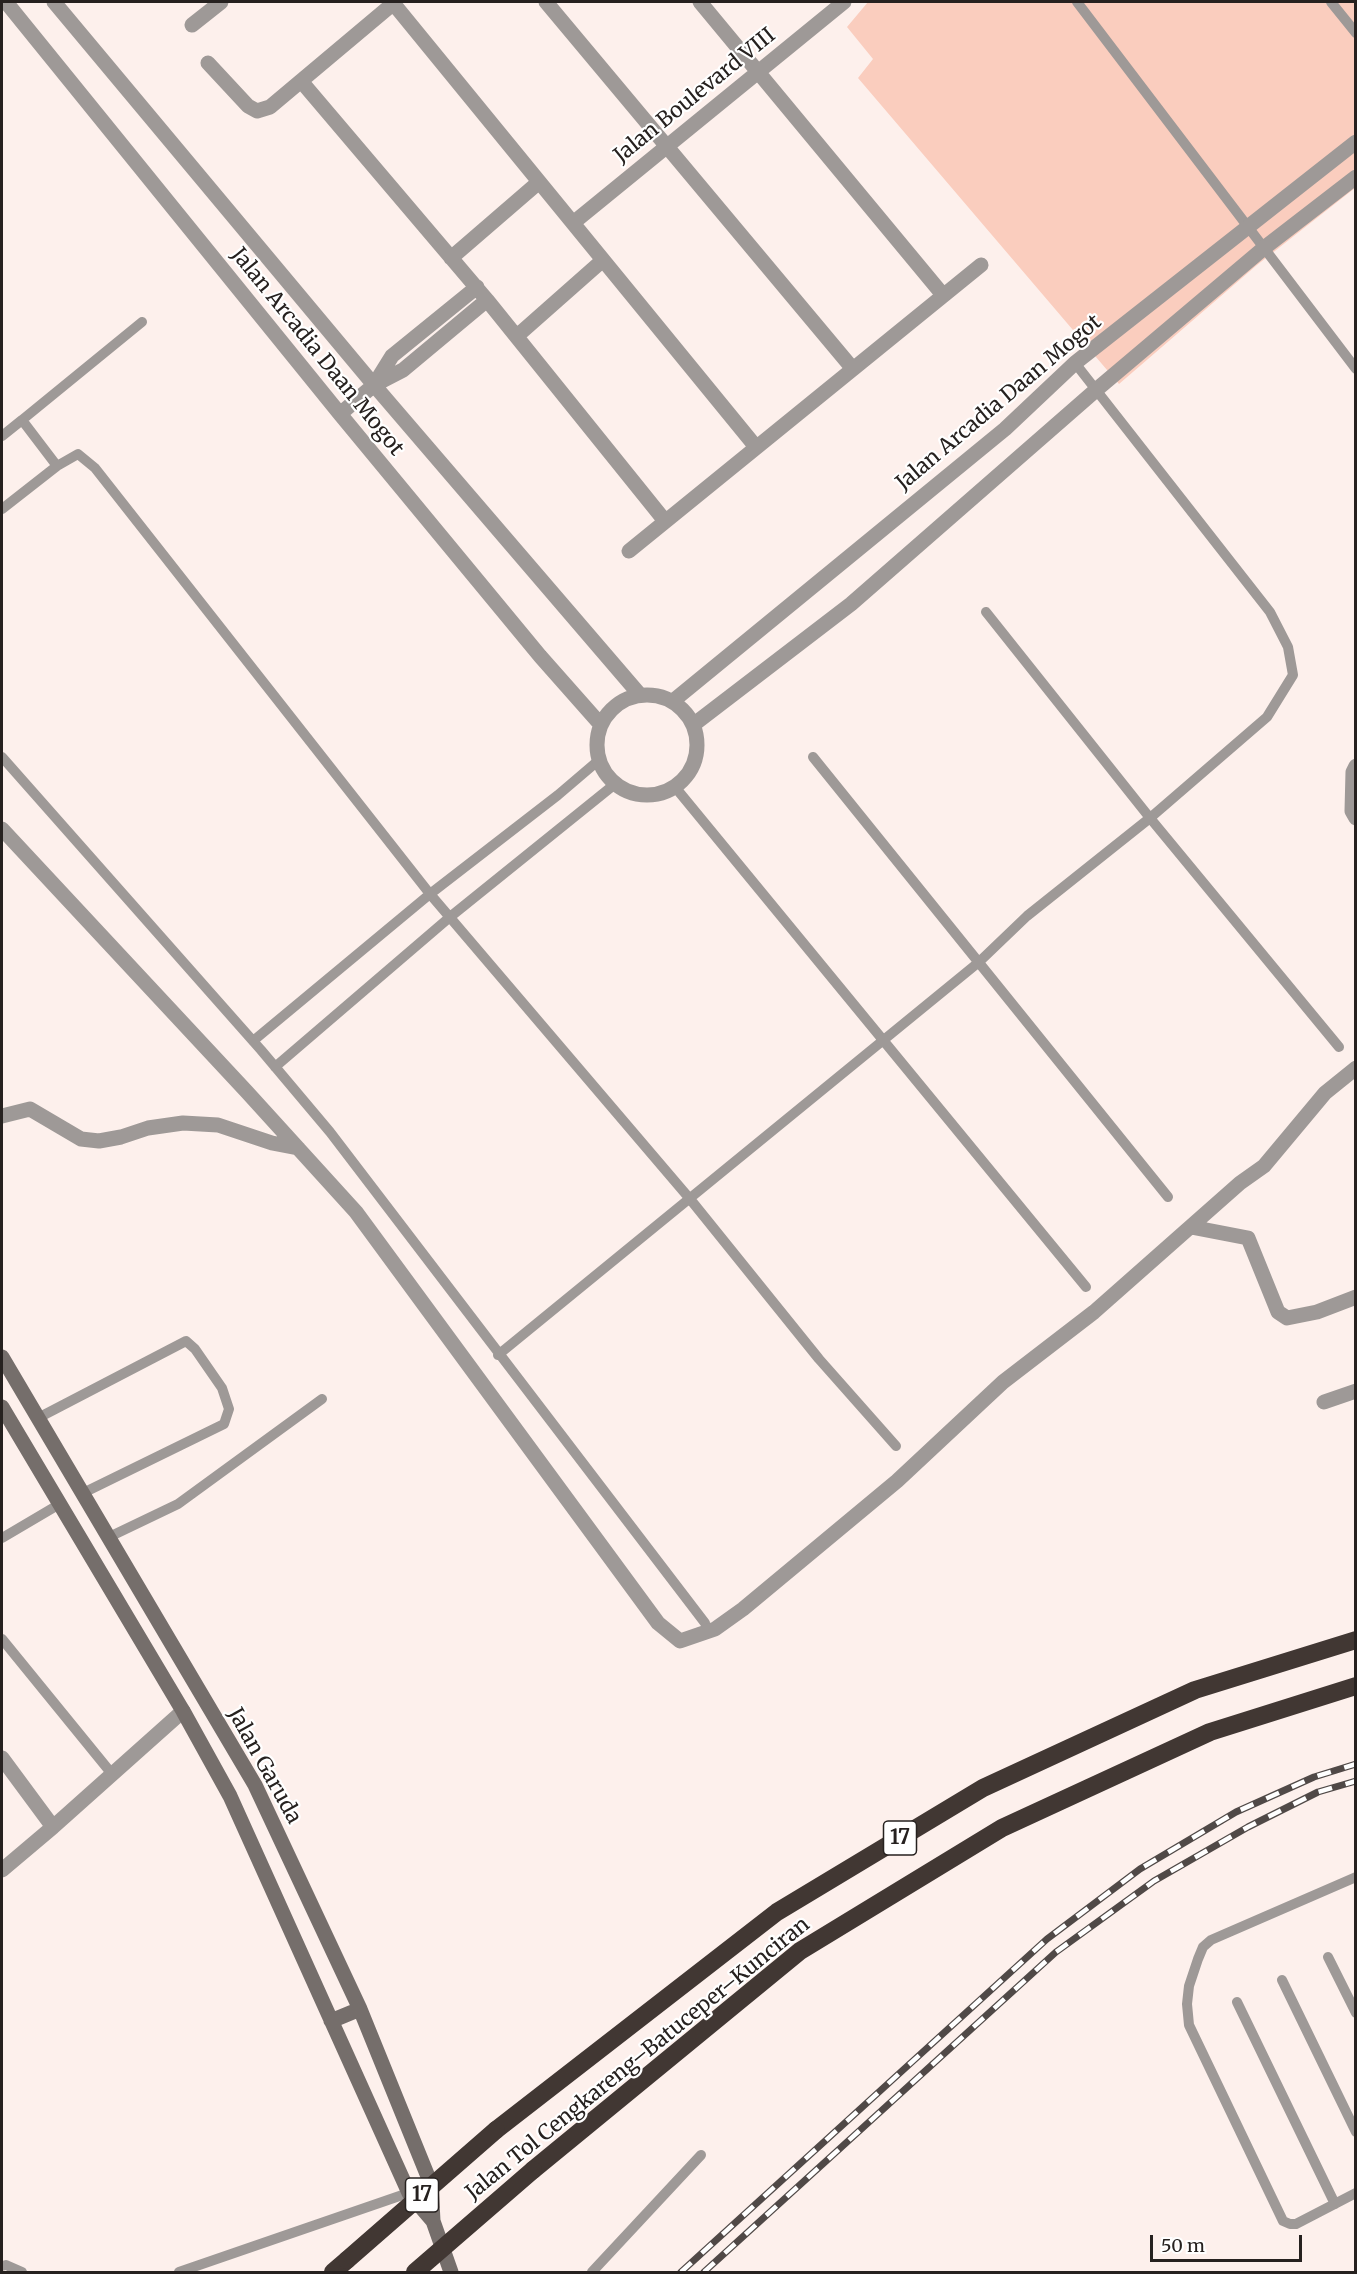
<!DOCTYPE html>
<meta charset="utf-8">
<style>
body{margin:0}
#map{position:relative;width:1357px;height:2274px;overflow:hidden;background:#fdf0ec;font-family:Merriweather,serif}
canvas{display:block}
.frame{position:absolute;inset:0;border:3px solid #26211f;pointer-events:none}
.scale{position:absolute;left:1150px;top:2235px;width:152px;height:27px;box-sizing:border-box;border:3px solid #26211f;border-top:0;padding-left:8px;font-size:18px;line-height:21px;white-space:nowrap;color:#26211f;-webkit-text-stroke:4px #fff;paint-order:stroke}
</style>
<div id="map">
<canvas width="1357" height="2274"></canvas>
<div class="frame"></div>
<div class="scale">50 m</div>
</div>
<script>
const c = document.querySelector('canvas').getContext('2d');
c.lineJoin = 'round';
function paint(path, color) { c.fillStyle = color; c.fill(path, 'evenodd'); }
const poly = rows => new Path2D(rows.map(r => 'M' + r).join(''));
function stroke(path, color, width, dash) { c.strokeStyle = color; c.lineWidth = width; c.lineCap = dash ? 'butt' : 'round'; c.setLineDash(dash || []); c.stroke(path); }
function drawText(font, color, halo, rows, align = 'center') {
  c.font = font + ' Merriweather,serif'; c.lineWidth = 4.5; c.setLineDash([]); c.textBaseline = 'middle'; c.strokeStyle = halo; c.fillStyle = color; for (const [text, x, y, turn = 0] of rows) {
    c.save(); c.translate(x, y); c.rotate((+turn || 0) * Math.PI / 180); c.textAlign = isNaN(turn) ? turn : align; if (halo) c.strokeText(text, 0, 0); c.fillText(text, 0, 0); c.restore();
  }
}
paint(poly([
 [868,2,1355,2,1355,188,1257,265,1119,384,858,78,873,59,847,27]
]), '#facdbe');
stroke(poly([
 [1077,2,1356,369],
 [1331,2,1356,33],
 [22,420,142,322],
 [2,436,22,420,57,466],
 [2,509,57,466,78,454,95,468,430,894,690,1199,819,1359,896,1446],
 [986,612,1150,818,1339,1047],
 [2,757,261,1050,330,1132,705,1623],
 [813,757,1168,1197],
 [675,787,1086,1287],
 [253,1041,430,894,558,795,599,760],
 [275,1067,450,917,615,784],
 [498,1355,979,962,1027,916,1150,818,1267,717,1293,675,1288,647,1270,612,1075,363],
 [38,1418,186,1341,195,1349,222,1388,229,1409,224,1424,81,1494],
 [2,1538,58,1505],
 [107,1538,178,1504,322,1399],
 [2,1639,112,1774],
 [1356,1877,1211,1940,1203,1947,1198,1959,1189,1986,1187,2004,1189,2025,1283,2221,1290,2224,1296,2224,1356,2193],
 [1328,1957,1356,2013],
 [1282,1980,1356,2132],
 [1237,2002,1335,2204],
 [2,2266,6,2265,22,2272],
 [179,2272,414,2191],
 [592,2272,701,2155]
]), '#9e9997', 10);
stroke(poly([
 [6,2,340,414,540,656,601,725],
 [54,2,374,385,640,695],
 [546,2,853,369],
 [700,2,943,295],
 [393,3,756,447],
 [192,25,221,2],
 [208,63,248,106,257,111,270,107,395,2],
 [301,81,487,300,665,521],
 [573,223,844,2],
 [451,258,539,182],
 [517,336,603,260],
 [374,385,392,356,477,287],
 [340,414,374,385,403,370,487,300],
 [629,551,981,265],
 '597 745a50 50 0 1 1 100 0a50 50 0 1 1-100 0Z',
 [673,701,1005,429,1075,363,1356,142],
 [693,725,851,604,1096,390,1264,248,1356,177],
 [1356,766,1353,772,1352,811,1356,818],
 [2,829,247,1092,356,1212,658,1623,680,1641,715,1629,743,1609,897,1481,1003,1382,1094,1312,1240,1183,1264,1166,1325,1093,1356,1068],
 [2,1116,30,1109,81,1139,99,1141,121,1137,148,1128,183,1123,218,1125,272,1143,298,1148],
 [1191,1227,1248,1238,1278,1312,1287,1318,1317,1312,1356,1297],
 [1324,1402,1356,1391],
 [2,1758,53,1827],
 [2,1870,53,1827,183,1711]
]), '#9e9997', 15);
stroke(poly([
 [2,1357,255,1785,360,2009,431,2184,433,2221,451,2272],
 [2,1407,183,1711,230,1796,409,2193,433,2221],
 [331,2021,360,2009]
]), '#756e6b', 15);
stroke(poly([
 [496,2130,777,1912,983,1788,1195,1690,1356,1640],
 [533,2170,800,1951,1002,1828,1210,1732,1356,1686],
 [333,2272,347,2260]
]), '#413733', 18);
const rail = poly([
 [681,2272,1047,1939,1140,1869,1236,1812,1314,1777,1356,1764],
 [704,2272,1056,1952,1154,1881,1248,1827,1318,1792,1356,1781]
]);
stroke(rail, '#504947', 7);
stroke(rail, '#fff', 4.5, [14]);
stroke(poly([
 [347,2260,496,2130],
 [415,2272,533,2170]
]), '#413733', 18);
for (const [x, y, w] of [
 [900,1838,33],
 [422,2195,33]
]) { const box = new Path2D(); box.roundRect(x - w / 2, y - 17, w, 34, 4.5); c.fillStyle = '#fff'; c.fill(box); stroke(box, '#26211f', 1.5); }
drawText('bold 20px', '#26211f', null, [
 ["17",900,1838],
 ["17",422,2195]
]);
drawText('21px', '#26211f', '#fff', [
 ["Jalan Boulevard VIII",695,96,-39],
 ["Jalan Arcadia Daan Mogot",317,352,51],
 ["Jalan Arcadia Daan Mogot",999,403,-40],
 ["Jalan Garuda",264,1766,61],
 ["Jalan Tol Cengkareng–Batuceper–Kunciran",638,2059,-39]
]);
</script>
